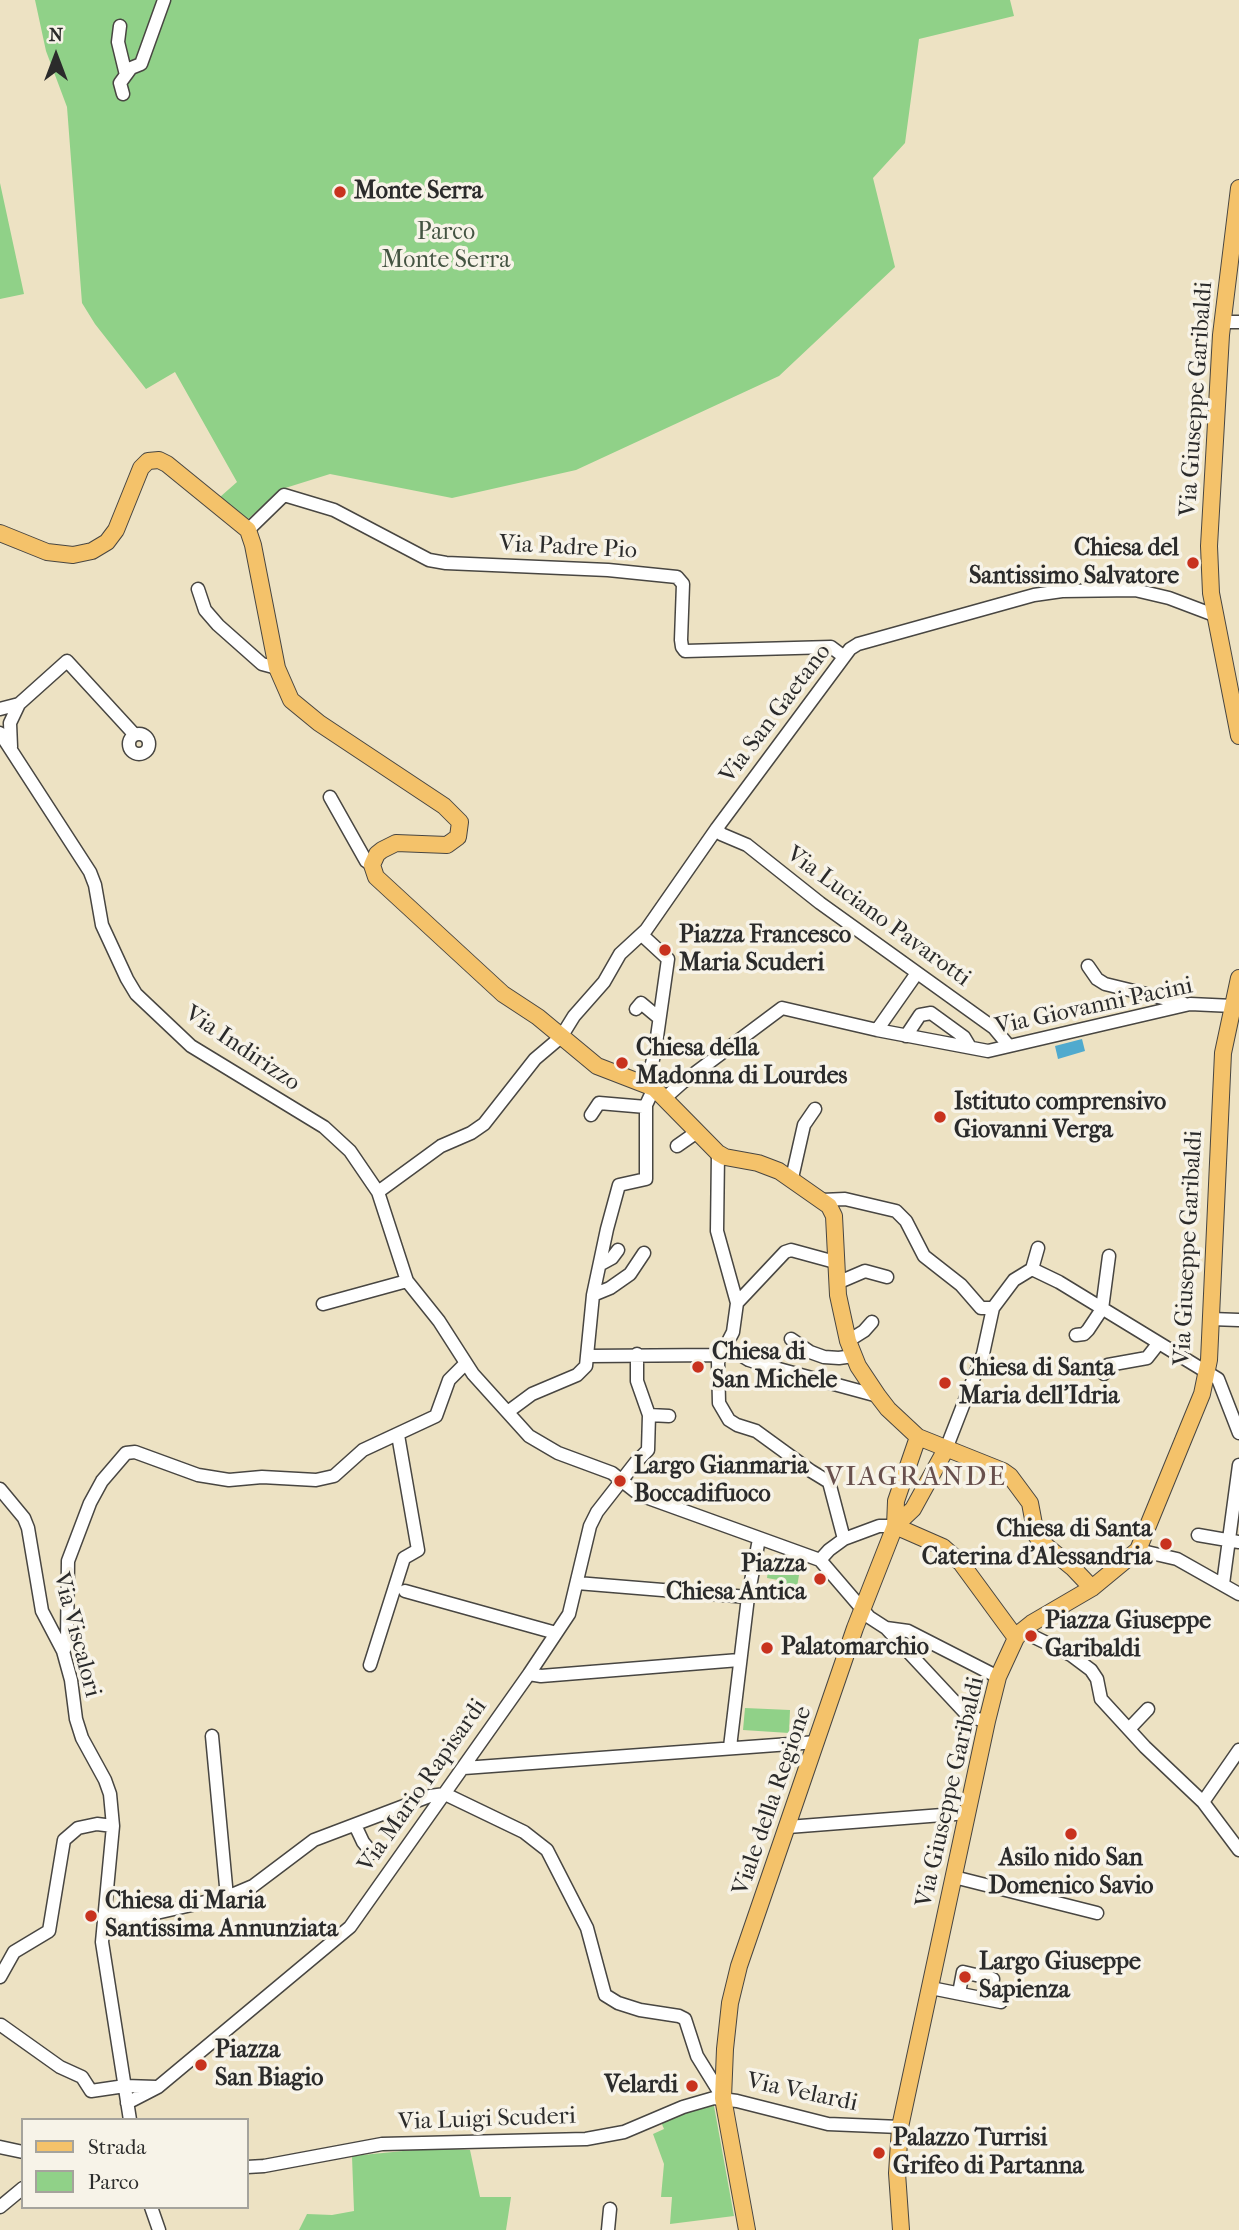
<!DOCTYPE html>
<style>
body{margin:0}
#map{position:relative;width:1239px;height:2230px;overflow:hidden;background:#ede2c3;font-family:"IM FELL French Canon",serif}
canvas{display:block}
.legend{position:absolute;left:21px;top:2118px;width:228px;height:91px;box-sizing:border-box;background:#f7f3e8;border:2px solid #a5a39c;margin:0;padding:9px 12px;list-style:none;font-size:21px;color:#2b2b2b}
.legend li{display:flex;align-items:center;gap:14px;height:35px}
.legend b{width:35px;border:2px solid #a5a39c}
.north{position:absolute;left:21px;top:21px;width:70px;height:70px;-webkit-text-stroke:5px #f7f3e8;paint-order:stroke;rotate:0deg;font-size:19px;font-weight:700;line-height:28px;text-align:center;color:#2b2b2b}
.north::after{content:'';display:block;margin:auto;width:24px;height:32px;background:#2b2b2b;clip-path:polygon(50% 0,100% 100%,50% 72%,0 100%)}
</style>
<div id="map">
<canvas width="1239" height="2230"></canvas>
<ul class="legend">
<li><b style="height:9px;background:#f4c26a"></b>Strada</li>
<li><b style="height:19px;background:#90d188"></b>Parco</li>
</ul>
<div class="north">N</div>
</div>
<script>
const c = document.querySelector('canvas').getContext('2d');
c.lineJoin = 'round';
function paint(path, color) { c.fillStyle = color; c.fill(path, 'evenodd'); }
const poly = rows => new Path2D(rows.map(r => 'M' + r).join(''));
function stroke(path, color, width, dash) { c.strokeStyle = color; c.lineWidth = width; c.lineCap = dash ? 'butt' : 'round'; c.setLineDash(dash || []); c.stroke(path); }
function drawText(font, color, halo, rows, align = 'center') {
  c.font = font + ' "IM FELL French Canon",serif'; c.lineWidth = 7; c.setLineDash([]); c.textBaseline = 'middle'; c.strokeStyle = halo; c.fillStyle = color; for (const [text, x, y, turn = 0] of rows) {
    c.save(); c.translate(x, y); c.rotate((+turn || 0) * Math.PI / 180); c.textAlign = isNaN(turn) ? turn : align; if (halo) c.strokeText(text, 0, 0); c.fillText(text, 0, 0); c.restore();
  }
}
paint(poly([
 [35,0,1010,0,1014,16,919,39,905,143,873,178,895,267,779,376,576,470,452,498,330,474,282,489,248,519,220,497,237,482,175,372,146,389,95,324,82,303,67,107,46,51],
 [0,183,24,294,0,299],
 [768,1570,799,1575,795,1599,776,1595,778,1580,767,1578],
 [745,1708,790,1710,789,1733,743,1730],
 [714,2106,734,2216,670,2224,672,2197,661,2197,664,2164,653,2134,664,2129,661,2122,698,2107],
 [434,2148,470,2150,480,2197,511,2197,506,2230,299,2230,307,2214,332,2215,354,2211,352,2156]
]), '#90d188');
paint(poly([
 [1082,1039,1085,1051,1058,1059,1055,1046]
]), '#50aace');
const minor = poly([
 [120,26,118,42,126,75],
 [123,94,120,83,131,68,141,64,164,0],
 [1223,322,1239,322],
 [248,530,284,495,334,510,429,560,446,563,608,570,677,577,683,584,681,640,682,647,685,651,831,647,843,656],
 [198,589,205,610,218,625,262,664,277,668],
 [0,709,19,704],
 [0,733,90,872,95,885,102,925,127,979,136,994,191,1046,324,1127,350,1151,378,1192,407,1281,439,1321,473,1374,529,1436,558,1453,612,1473,640,1495,820,1560],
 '129 744a10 10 0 1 1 20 0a10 10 0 1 1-20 0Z',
 [11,747,10,723,19,704,67,661,134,734],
 [330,797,366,861,372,865],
 [717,828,721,834,747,845,820,903,994,1028,1009,1046],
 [642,935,668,959,655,1051,647,1084],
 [1088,966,1097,979,1105,984,1183,1003],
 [636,1009,641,1003,659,1018],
 [877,1030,917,973],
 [906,1036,920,1015,931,1013,964,1037,970,1047],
 [665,1098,683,1082,782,1008,877,1030,988,1051,1190,1004,1233,1006],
 [591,1115,599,1103,646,1107],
 [677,1146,697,1132],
 [718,1153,717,1231,737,1303,733,1332,718,1361,719,1403,729,1420,737,1425,756,1431,811,1471,829,1482,844,1539],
 [792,1178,804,1125,815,1109],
 [378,1192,441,1146,471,1133,484,1124,535,1059,561,1037,574,1016,604,982,620,954,646,930,717,828,850,649,858,644,1034,595,1062,591,1135,590,1169,598,1214,615],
 [822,1200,845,1199,896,1211,906,1221,924,1256,961,1285,981,1308,993,1308,1014,1280,1032,1269,1059,1282,1218,1379,1239,1433],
 [601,1264,612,1258,618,1250],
 [1032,1269,1038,1248],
 [837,1283,865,1271,887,1277],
 [593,1295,610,1288,630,1274,644,1253],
 [737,1303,785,1252,791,1250,835,1262],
 [323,1304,407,1281],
 [1211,1319,1239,1320],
 [1076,1335,1084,1334,1088,1330,1102,1309,1109,1256],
 [791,1339,810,1352,824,1357,839,1358,853,1356],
 [848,1341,864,1331,872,1322],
 [726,1346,749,1360,764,1365,878,1396],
 [588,1356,720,1355],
 [1104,1374,1108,1365,1147,1358,1158,1344],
 [509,1411,532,1394,577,1375,586,1366,593,1295,607,1229,619,1185,646,1179,646,1105,654,1088],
 [649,1415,669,1416],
 [946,1449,983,1354,993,1308],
 [0,1489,24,1518,28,1528,42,1611,63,1651,71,1680,76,1719,82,1738,105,1780,110,1794,113,1826,102,1942,130,2120],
 [1198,1535,1239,1542],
 [1138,1550,1177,1559,1239,1594],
 [820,1560,869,1617,886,1628,969,1717,987,1721],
 [820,1560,829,1550,844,1539,879,1526,895,1526],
 [577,1583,748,1597],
 [1223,1584,1239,1465],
 [405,1591,556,1633],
 [886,1628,908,1631,998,1677],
 [1022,1631,1071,1655,1091,1670,1097,1679,1101,1699,1145,1747,1203,1802,1239,1850],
 [64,1650,67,1641,68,1561,90,1503,102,1481,126,1453,135,1452,198,1475,229,1480,262,1477,316,1480,334,1476,363,1450,436,1416,449,1380,466,1363],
 [370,1665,404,1558,418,1550,398,1435],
 [529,1674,541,1676,739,1660],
 [1129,1729,1148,1709],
 [212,1736,227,1897],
 [730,1747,748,1597,759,1539],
 [464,1768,817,1742],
 [1203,1802,1239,1750],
 [355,1825,363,1842,372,1853],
 [788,1827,968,1813],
 [954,1877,1097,1913],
 [103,1917,143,1916,227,1897,253,1886,314,1840,430,1796,445,1794,524,1832,547,1850,587,1928,605,1995,618,2003,640,2010,679,2016,685,2019,697,2056,723,2098],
 [0,1977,14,1952,49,1931,64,1840,78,1828,97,1824,113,1826],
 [931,1988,1001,2002],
 [959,1993,963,1972,993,1979,989,1999],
 [1,2025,60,2067,82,2077,91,2091,125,2086,156,2087],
 [127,2103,158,2087,350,1927,529,1674,569,1614,590,1526,597,1512,636,1462,648,1450,649,1415,637,1381,637,1354],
 [0,2147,23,2152],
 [247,2167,264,2166,382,2144,586,2139,624,2132,683,2107,714,2098,737,2101,828,2124,900,2127],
 [0,2207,23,2188],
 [151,2207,159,2230],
 [608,2230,610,2209]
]);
const major = poly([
 [1239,188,1221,335,1209,546,1211,593,1239,736],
 [0,533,47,552,73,555,92,551,107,542,116,530,141,468,148,461,159,460,167,464,248,530,253,545,277,668,291,700,319,723,444,806,460,822,458,837,447,845,396,843,382,850,377,854,372,865,376,877,503,994,538,1017,597,1066,654,1088,718,1153,725,1157,758,1163,779,1171,829,1206,834,1216,838,1295,848,1341,858,1366,878,1396,888,1409,918,1437,1003,1471,1010,1476,1030,1503,1036,1535,1040,1541,1073,1568,1092,1588],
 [895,1526,943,1547,961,1563,1016,1638],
 [895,1526,913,1509,946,1449],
 [747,2230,723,2098,725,2049,730,2003,739,1966,855,1628,895,1526,896,1501,918,1437],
 [901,2230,897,2173,900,2127,987,1721,998,1677,1016,1638,1022,1631,1032,1623,1092,1588,1138,1550,1202,1394,1209,1360,1223,1053,1239,978]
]);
stroke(minor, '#484642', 15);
stroke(major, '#484642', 18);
stroke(minor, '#fff', 12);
stroke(major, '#f4c26a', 16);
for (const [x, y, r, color] of [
 [340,192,7,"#c8321e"],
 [1193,563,7,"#c8321e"],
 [665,950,7,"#c8321e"],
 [622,1063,7,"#c8321e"],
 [940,1117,7,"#c8321e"],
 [698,1367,7,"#c8321e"],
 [945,1383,7,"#c8321e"],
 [620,1481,7,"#c8321e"],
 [1166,1544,7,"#c8321e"],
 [820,1579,7,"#c8321e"],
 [1031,1636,7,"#c8321e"],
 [767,1648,7,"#c8321e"],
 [1071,1834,7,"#c8321e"],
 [91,1916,7,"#c8321e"],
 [965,1977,7,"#c8321e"],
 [201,2065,7,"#c8321e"],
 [692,2086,7,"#c8321e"],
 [879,2153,7,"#c8321e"]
]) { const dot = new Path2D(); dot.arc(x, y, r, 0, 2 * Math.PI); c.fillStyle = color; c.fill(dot); stroke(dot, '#f7f3e8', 2.5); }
drawText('bold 24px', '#2b2b2b', '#f7f3e8', [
 ["Monte Serra",354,192],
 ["Chiesa del",1179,549,"right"],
 ["Santissimo Salvatore",1179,577,"right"],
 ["Piazza Francesco",679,936],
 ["Maria Scuderi",679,964],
 ["Chiesa della",636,1049],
 ["Madonna di Lourdes",636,1077],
 ["Istituto comprensivo",954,1103],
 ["Giovanni Verga",954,1131],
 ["Chiesa di",712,1353],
 ["San Michele",712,1381],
 ["Chiesa di Santa",959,1369],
 ["Maria dell'Idria",959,1397],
 ["Largo Gianmaria",634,1467],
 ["Boccadifuoco",634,1495],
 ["Chiesa di Santa",1152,1530,"right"],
 ["Caterina d'Alessandria",1152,1558,"right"],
 ["Piazza",806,1565,"right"],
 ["Chiesa Antica",806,1593,"right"],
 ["Piazza Giuseppe",1045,1622],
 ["Garibaldi",1045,1650],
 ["Palatomarchio",781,1648],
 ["Asilo nido San",1071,1859,"center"],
 ["Domenico Savio",1071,1887,"center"],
 ["Chiesa di Maria",105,1902],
 ["Santissima Annunziata",105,1930],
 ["Largo Giuseppe",979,1963],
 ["Sapienza",979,1991],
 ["Piazza",215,2051],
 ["San Biagio",215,2079],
 ["Velardi",678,2086,"right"],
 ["Palazzo Turrisi",893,2139],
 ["Grifeo di Partanna",893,2167]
], 'left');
drawText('24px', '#445442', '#f7f3e8', [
 ["Parco",446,233],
 ["Monte Serra",446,261]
]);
drawText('24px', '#2b2b2b', '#f7f3e8', [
 ["Via Giuseppe Garibaldi",1197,399,-86],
 ["Via Padre Pio",568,548,3],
 ["Via San Gaetano",776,714,-53],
 ["Via Luciano Pavarotti",878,917,36],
 ["Via Giovanni Pacini",1094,1007,-12],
 ["Via Indirizzo",242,1049,34],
 ["Via Giuseppe Garibaldi",1189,1248,-87],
 ["Via Viscalori",76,1635,75],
 ["Via Mario Rapisardi",423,1786,-55],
 ["Via Giuseppe Garibaldi",951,1792,-77],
 ["Viale della Regione",773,1801,-71],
 ["Via Velardi",802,2093,12],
 ["Via Luigi Scuderi",487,2120,-2]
]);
c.letterSpacing = '2px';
drawText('28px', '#68504d', '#f7f3e8', [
 ["VIAGRANDE",916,1478]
]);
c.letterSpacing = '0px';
</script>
